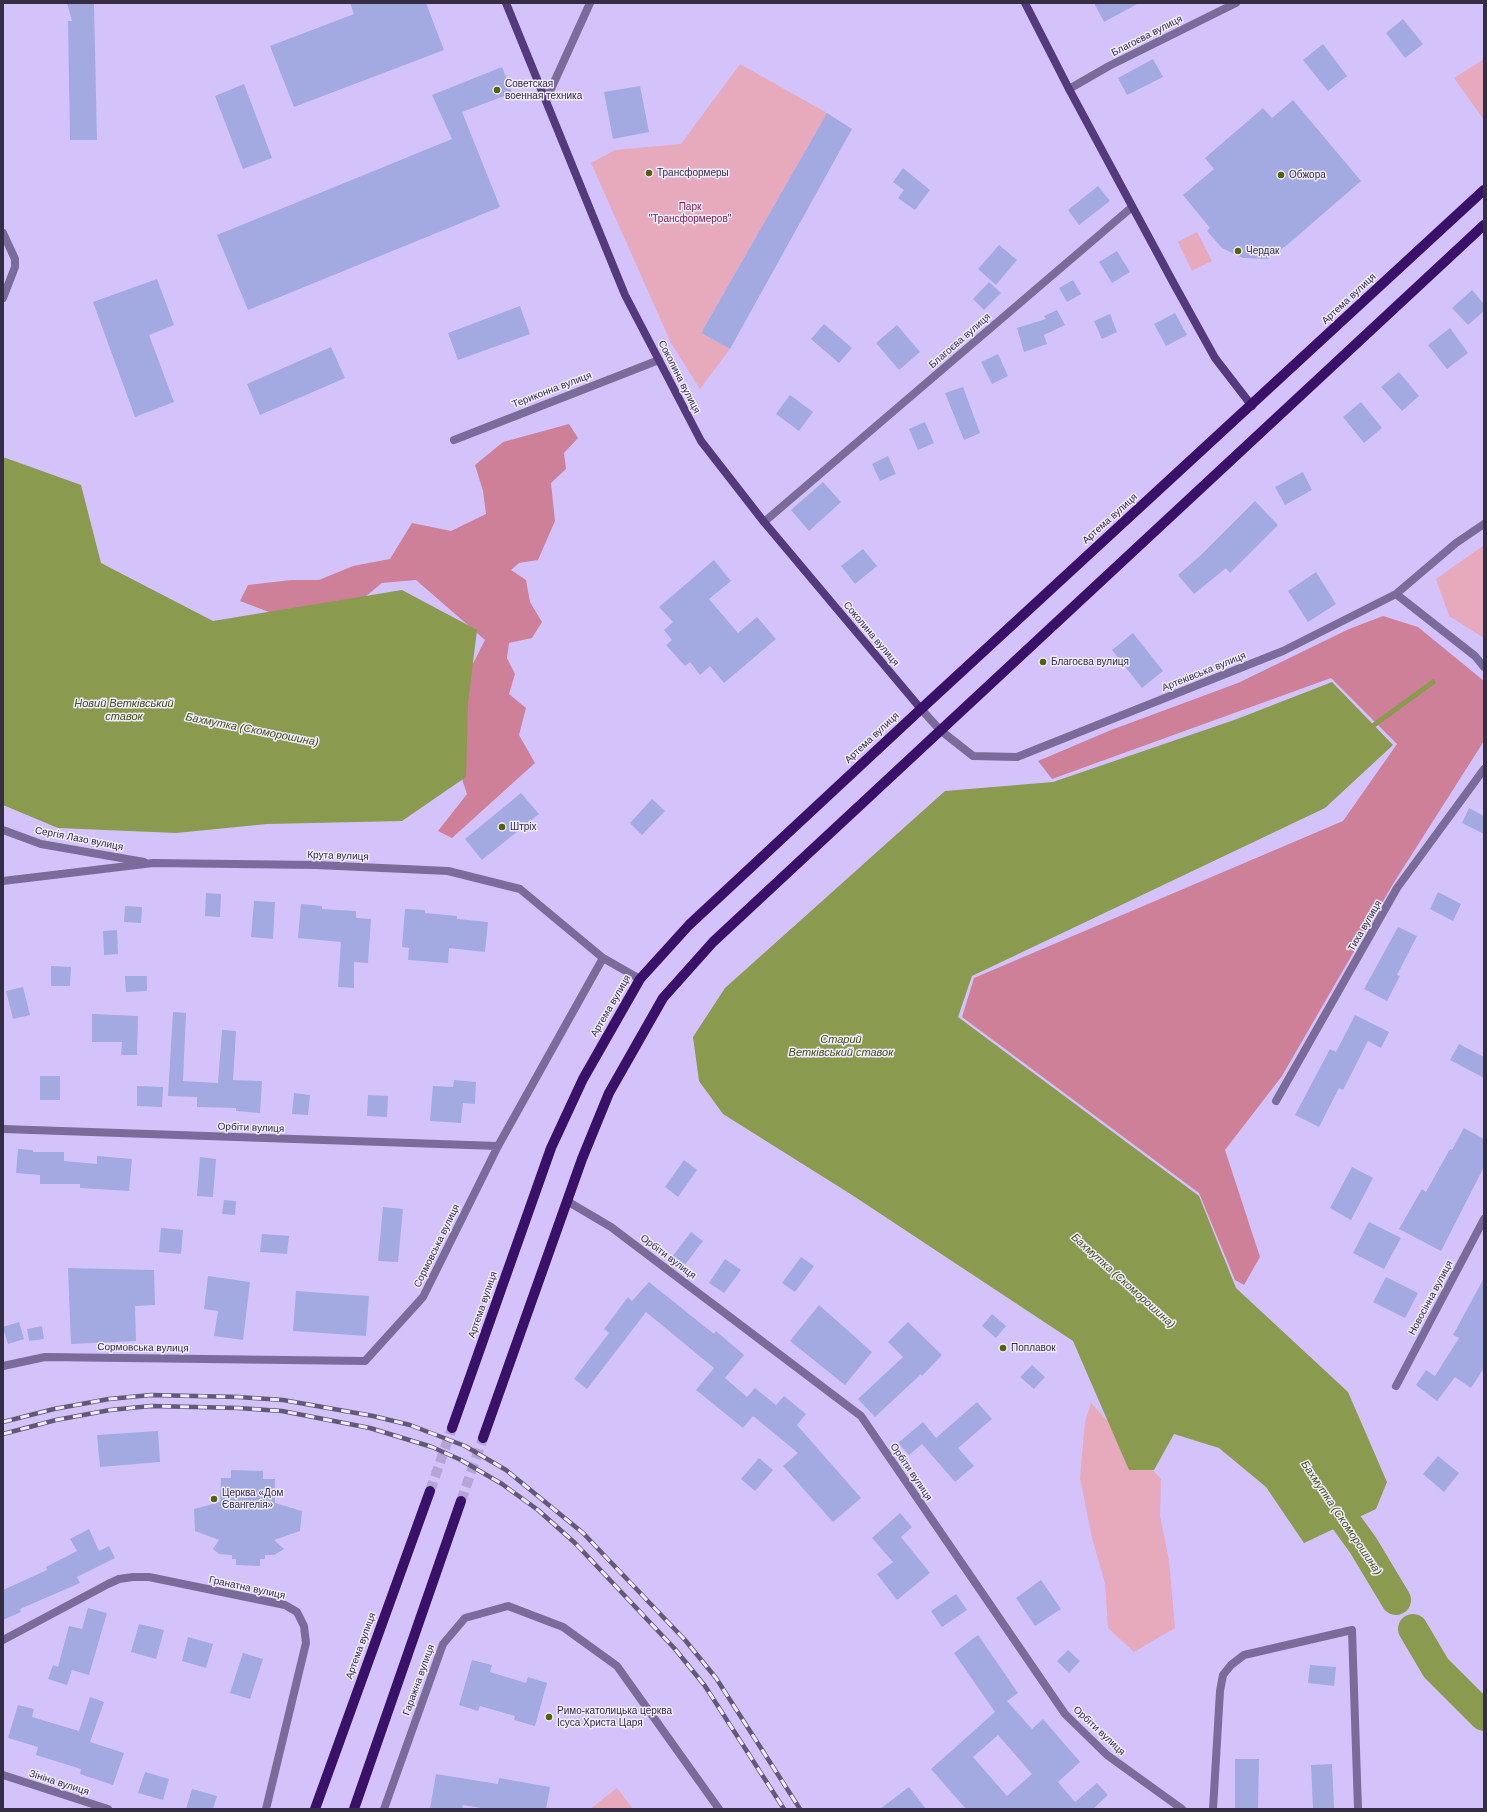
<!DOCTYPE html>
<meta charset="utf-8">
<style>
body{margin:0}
#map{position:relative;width:1487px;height:1812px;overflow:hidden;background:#d4c3fb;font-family:Helvetica,sans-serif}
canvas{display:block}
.frame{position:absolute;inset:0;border:4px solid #342d43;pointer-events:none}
</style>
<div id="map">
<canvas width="1487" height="1812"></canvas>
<div class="frame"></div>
</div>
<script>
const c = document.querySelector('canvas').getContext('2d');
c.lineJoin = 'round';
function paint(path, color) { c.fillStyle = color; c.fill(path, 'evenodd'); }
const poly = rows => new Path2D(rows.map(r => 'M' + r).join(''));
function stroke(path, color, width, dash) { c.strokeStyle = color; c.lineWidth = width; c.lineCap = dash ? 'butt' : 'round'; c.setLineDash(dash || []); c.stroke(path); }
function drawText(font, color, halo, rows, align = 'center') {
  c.font = font + ' Helvetica,sans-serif'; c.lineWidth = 3; c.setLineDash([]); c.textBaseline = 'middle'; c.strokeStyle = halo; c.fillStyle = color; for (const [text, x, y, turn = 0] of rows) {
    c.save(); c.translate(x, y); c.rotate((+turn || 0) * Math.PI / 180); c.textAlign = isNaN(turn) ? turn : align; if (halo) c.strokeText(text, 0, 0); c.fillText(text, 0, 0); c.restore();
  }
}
paint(poly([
 [1484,59,1484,120,1454,78],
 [740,64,827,113,701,333,730,349,700,389,671,343,591,163,615,150,681,144],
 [1197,232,1212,261,1192,271,1178,242],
 [1484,545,1484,638,1449,616,1436,579],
 [1091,1403,1161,1479,1160,1516,1169,1560,1175,1628,1134,1652,1108,1628,1105,1583,1092,1538,1080,1478,1085,1422],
 [617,1788,633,1809,590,1809]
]), '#e6aabc');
paint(poly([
 [569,424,578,438,564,453,566,469,551,483,555,521,538,560,519,563,511,570,526,580,530,602,542,622,532,638,509,643,507,658,515,674,509,694,526,708,519,735,535,763,452,838,438,831,467,794,455,758,462,685,485,640,416,580,382,583,349,610,306,618,269,612,240,601,248,585,291,580,319,580,353,566,390,559,412,523,451,531,486,514,483,491,475,465,503,442],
 [1383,616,1418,627,1484,681,1484,741,1393,884,1282,1076,1225,1150,1260,1257,1244,1285,1235,1280,1199,1193,962,1017,974,978,1343,821,1397,744,1331,678,1052,779,1038,761,1111,730,1238,683,1349,629]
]), '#ce8099');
paint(poly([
 [3,457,81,485,101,563,213,621,402,590,477,630,468,703,466,777,402,821,267,824,176,833,58,828,3,805],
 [1332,682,1393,745,1325,808,972,976,958,1017,1199,1196,1236,1288,1348,1392,1387,1482,1376,1509,1304,1543,1266,1487,1219,1448,1174,1434,1154,1470,1129,1470,1073,1341,852,1195,723,1114,699,1081,693,1037,725,988,945,791,1053,782,1237,719]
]), '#8a9a4f');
stroke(poly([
 [1374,725,1433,682]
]), '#8a9a4f', 5);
stroke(poly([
 [1323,1490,1363,1545,1396,1600],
 [1413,1629,1436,1668,1484,1716]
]), '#8a9a4f', 30);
paint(poly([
 [67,3,94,3,97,140,70,140,68,21,72,21],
 [350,3,426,3,444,50,294,107,270,46,354,14],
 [1094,3,1139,3,1104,22],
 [1403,19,1423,44,1405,58,1386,33],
 [1323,44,1347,76,1328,91,1303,60],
 [1153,59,1163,77,1127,95,1118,78],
 [502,67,512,93,462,112,500,207,248,310,217,235,452,139,432,95],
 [244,84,272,158,243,169,215,96],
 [640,86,649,132,613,139,604,92],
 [1293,100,1361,181,1287,245,1267,259,1243,258,1222,248,1207,231,1210,228,1183,195,1214,169,1205,158,1263,108,1272,118],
 [827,113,852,129,730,349,701,333],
 [903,168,930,190,915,210,898,198,904,190,893,182],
 [1098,186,1110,201,1079,225,1068,210],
 [999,245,1017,260,996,285,978,269],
 [1117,251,1130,272,1112,283,1099,262],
 [157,279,174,325,149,335,174,402,135,417,93,302],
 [1073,280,1081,294,1067,302,1059,288],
 [989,282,1001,293,984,310,973,299],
 [1472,290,1484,304,1484,311,1468,325,1452,308],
 [520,306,530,334,458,360,448,333],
 [1057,310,1065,325,1044,335,1047,344,1024,352,1017,328,1046,319,1044,316],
 [1175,313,1187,335,1166,346,1154,324],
 [1110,314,1117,332,1102,339,1094,321],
 [824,324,852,348,839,363,811,339],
 [897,325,920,352,899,370,876,343],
 [1450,328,1468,353,1447,369,1428,345],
 [331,347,345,378,260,415,247,384],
 [998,354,1008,376,992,384,981,362],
 [1399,372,1419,396,1402,411,1381,387],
 [963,387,980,433,964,440,945,393],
 [790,395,813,412,799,431,776,414],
 [1361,402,1382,428,1364,443,1343,417],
 [925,422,934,443,918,450,909,429],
 [888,456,896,474,880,481,872,464],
 [1303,472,1312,490,1285,505,1275,487],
 [823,482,841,502,809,531,791,510],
 [1255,501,1278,525,1230,573,1226,568,1194,594,1178,575,1201,555],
 [863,549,877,566,855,584,841,566],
 [714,560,731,581,709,599,738,633,757,617,776,639,724,683,710,666,700,675,690,662,685,666,666,645,672,640,664,630,673,622,659,607],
 [1316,572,1336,604,1308,622,1288,591],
 [1133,633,1163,671,1142,688,1112,650],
 [521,793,539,814,482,860,465,839],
 [652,799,665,811,642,835,630,823],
 [1469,808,1484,816,1484,834,1462,823],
 [1438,892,1461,904,1453,921,1430,909],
 [206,893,221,894,220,917,205,916],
 [254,901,275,902,273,939,251,937],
 [301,904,322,906,322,909,356,911,356,918,371,919,368,963,354,962,354,988,338,987,341,942,298,938],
 [125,906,142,907,141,923,124,922],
 [405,909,425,910,425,913,457,916,457,919,488,922,485,952,449,948,448,963,408,960,409,948,402,947],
 [1398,927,1417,936,1397,975,1400,976,1387,1001,1364,989],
 [117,930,118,954,104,955,103,931],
 [51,966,71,967,70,986,51,986],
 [125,976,147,976,147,991,126,992],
 [23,987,30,1015,13,1019,6,991],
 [173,1012,186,1013,183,1081,218,1083,222,1030,236,1031,233,1080,262,1081,260,1113,236,1111,236,1108,197,1107,197,1097,168,1096],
 [92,1014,138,1016,137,1055,121,1055,122,1042,92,1042],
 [1355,1015,1389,1032,1381,1048,1368,1041,1343,1090,1339,1088,1319,1127,1295,1115,1330,1049,1336,1052],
 [1459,1044,1484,1057,1484,1078,1450,1060],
 [40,1076,60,1076,60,1100,40,1100],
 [454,1080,476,1082,475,1104,463,1103,461,1123,430,1121,433,1086,453,1087],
 [137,1086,163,1087,162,1107,137,1106],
 [294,1093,310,1095,308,1115,292,1114],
 [368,1095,388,1096,387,1117,367,1116],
 [1464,1128,1484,1139,1484,1167,1441,1251,1399,1229,1422,1189,1426,1192,1450,1149,1452,1150],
 [18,1149,33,1150,33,1152,64,1152,64,1161,97,1164,97,1156,132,1159,129,1191,80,1188,80,1184,40,1184,40,1175,16,1173],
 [200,1157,216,1159,213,1197,197,1196],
 [684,1160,697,1170,678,1197,665,1187],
 [1352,1167,1373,1178,1351,1220,1330,1208],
 [224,1200,236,1201,235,1215,222,1214],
 [383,1207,403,1209,398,1262,378,1261],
 [1369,1222,1401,1238,1384,1269,1353,1253],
 [161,1228,183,1230,181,1254,159,1252],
 [691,1232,703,1241,684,1266,672,1257],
 [262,1234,289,1236,287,1254,260,1252],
 [801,1257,814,1266,795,1292,782,1283],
 [725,1259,741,1270,724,1293,709,1283],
 [68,1268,154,1270,155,1305,135,1306,136,1341,71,1344],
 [208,1276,250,1282,243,1340,214,1336,218,1311,204,1309],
 [1386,1277,1418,1293,1405,1318,1373,1302],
 [1484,1278,1484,1368,1471,1388,1455,1377,1437,1401,1416,1385,1426,1370,1435,1376,1459,1338,1453,1335],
 [649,1282,714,1334,716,1331,744,1355,725,1378,747,1397,755,1388,776,1405,784,1396,806,1414,797,1425,861,1498,833,1522,783,1466,798,1453,753,1416,743,1428,696,1390,714,1368,646,1312,587,1389,574,1379,609,1333,604,1329,628,1297,632,1301],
 [296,1291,369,1296,366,1336,293,1331],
 [819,1305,872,1352,845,1385,790,1341],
 [992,1314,1006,1326,996,1338,982,1326],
 [19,1322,24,1339,8,1344,3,1327],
 [908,1322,942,1355,922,1376,921,1374,875,1417,858,1399,903,1357,888,1342],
 [42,1326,44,1339,29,1341,27,1329],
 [1032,1365,1045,1377,1034,1389,1020,1377],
 [977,1402,992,1419,958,1448,974,1466,955,1482,922,1444,909,1455,898,1443,923,1422,936,1438],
 [158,1431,160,1462,100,1467,97,1435],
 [1438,1456,1459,1473,1444,1492,1423,1474],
 [759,1458,773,1470,755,1491,741,1479],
 [231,1470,263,1471,263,1479,275,1479,275,1503,302,1511,300,1531,274,1540,284,1549,274,1555,265,1555,265,1559,260,1559,260,1566,236,1565,236,1559,232,1559,232,1555,219,1554,213,1549,219,1540,195,1531,194,1509,220,1502,221,1478,231,1478],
 [900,1513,912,1527,901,1537,930,1573,897,1600,877,1574,893,1562,872,1538],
 [89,1529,99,1551,109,1546,115,1558,77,1577,80,1583,20,1609,21,1612,3,1620,3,1590,47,1570,46,1567,77,1551,70,1539],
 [1041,1580,1061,1609,1035,1626,1016,1598],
 [956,1594,967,1610,942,1627,931,1611],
 [88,1608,107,1613,89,1675,72,1670,67,1685,48,1679,53,1665,58,1667,69,1626,82,1629],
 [139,1624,164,1630,156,1659,131,1652],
 [978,1635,1018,1693,1007,1701,1032,1729,1043,1719,1080,1762,1058,1782,1075,1802,1097,1783,1108,1795,1093,1809,966,1809,931,1769,995,1712,954,1653],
 [998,1735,1032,1774,1007,1796,973,1757],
 [188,1637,213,1644,206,1668,182,1661],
 [1068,1650,1080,1661,1069,1673,1057,1661],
 [243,1653,263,1659,250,1699,230,1693],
 [472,1660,492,1665,490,1672,526,1683,528,1677,547,1683,535,1726,514,1720,515,1716,480,1706,478,1711,459,1705],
 [1310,1665,1336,1667,1334,1686,1308,1683],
 [90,1697,104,1702,90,1742,124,1753,113,1785,80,1774,81,1769,36,1755,38,1747,8,1738,18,1705,34,1709,32,1717,79,1731],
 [1235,1759,1259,1759,1258,1809,1235,1809],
 [1332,1764,1334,1809,1313,1809,1311,1765],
 [145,1772,169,1779,163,1800,138,1793],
 [436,1774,498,1784,499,1778,550,1787,546,1809,487,1809,463,1805,462,1809,430,1809],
 [909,1787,926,1809,880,1809],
 [192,1789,217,1796,213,1809,186,1809]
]), '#a3aae1');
stroke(poly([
 [430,1491,452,1428],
 [461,1501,483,1438]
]), '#b4a5d6', 10, [10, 5]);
stroke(poly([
 [1069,89,1109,66,1236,3],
 [546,100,590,3],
 [3,233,15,259,15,267,3,298],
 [454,440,659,360],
 [764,522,1132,207],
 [1396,594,1475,656,1484,667],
 [921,709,940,730,973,756,1017,757,1283,651,1396,594,1456,543,1484,524],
 [3,830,41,844,144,862],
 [3,881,153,863,316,865,448,871,520,889,603,958,640,979],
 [1276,1101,1397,888,1484,769],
 [3,1129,498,1146],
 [567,1201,611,1227,861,1416,1065,1714,1107,1755,1182,1809],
 [3,1366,45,1357,365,1361,423,1297,498,1146,603,958],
 [1396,1386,1484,1219],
 [3,1640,108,1584,119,1579,133,1577,149,1577,285,1605,297,1612,304,1626,306,1643,266,1809],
 [3,1775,108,1809],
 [384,1809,443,1644,465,1618,508,1606,563,1627,617,1666,719,1809],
 [1213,1809,1220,1691,1223,1675,1231,1665,1244,1655,1352,1630,1358,1809]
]), '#7a6b9a', 8);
stroke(poly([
 [506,3,625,295,701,441,764,522,921,709],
 [1025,3,1069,89,1174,284,1215,358,1252,406]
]), '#543a7d', 8);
stroke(poly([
 [452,1428,551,1148,583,1079,640,979,689,925,921,709,1484,190],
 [483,1438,582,1159,609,1093,663,998,713,942,1484,225],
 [315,1809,430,1491],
 [354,1809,461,1501]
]), '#3a1168', 10);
const rail = poly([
 [3,1422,54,1409,109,1399,151,1395,238,1397,283,1400,373,1416,410,1425,465,1446,506,1470,583,1533,685,1640,716,1678,800,1809],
 [3,1434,56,1420,110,1410,151,1406,238,1408,282,1411,370,1428,432,1447,461,1460,502,1484,538,1510,575,1543,675,1649,705,1686,784,1809]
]);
stroke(rail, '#625878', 4.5);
stroke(rail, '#f0ebfd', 3, [9]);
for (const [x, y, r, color] of [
 [497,90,4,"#546205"],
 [649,173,4,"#546205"],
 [1281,175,4,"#546205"],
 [1238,251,4,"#546205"],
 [1043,662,4,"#546205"],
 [502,827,4,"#546205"],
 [1003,1348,4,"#546205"],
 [214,1499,4,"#546205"],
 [549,1717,4,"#546205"]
]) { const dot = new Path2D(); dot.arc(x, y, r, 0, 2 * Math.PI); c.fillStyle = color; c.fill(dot); stroke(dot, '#f0ebfd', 1.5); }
drawText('10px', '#342d43', '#f0ebfd', [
 ["Благоєва вулиця",1147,36,-27],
 ["Артема вулиця",1349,299,-43],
 ["Благоєва вулиця",960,341,-41],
 ["Соколина вулиця",679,377,63],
 ["Териконна вулиця",552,390,-21],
 ["Артема вулиця",1110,519,-42],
 ["Соколина вулиця",871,634,50],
 ["Артеківська вулиця",1204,672,-22],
 ["Артема вулиця",872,738,-43],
 ["Сергія Лазо вулиця",79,839,11],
 ["Крута вулиця",338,856,2],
 ["Тиха вулиця",1365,926,-60],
 ["Артема вулиця",611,1006,-60],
 ["Орбіти вулиця",251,1128,2],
 ["Сормовська вулиця",437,1246,-64],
 ["Орбіти вулиця",668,1257,37],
 ["Новосінна вулиця",1431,1298,-62],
 ["Артема вулиця",483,1305,-71],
 ["Сормовська вулиця",143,1348,1],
 ["Орбіти вулиця",911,1472,56],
 ["Гранатна вулиця",247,1588,12],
 ["Артема вулиця",361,1646,-70],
 ["Гаражна вулиця",419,1680,-70],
 ["Орбіти вулиця",1099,1731,43],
 ["Зініна вулиця",59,1783,18]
]);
drawText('10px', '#342d43', '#f0ebfd', [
 ["Советская",505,84],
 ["военная техника",505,96],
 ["Трансформеры",657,173],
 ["Обжора",1289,175],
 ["Чердак",1246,251],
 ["Благоєва вулиця",1051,662],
 ["Штріх",510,827],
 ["Поплавок",1011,1348],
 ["Церква «Дом",222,1493],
 ["Євангелія»",222,1505],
 ["Римо-католицька церква",557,1711],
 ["Ісуса Христа Царя",557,1723]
], 'left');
drawText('10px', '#781a43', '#f0ebfd', [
 ["Парк",690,207],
 ["\"Трансформеров\"",690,219]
]);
drawText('italic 11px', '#444e16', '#f0ebfd', [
 ["Новий Ветківський",124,704],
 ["ставок",124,717],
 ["Бахмутка (Скоморошина)",252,730,11],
 ["Старий",841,1040],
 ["Ветківський ставок",841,1053],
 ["Бахмутка (Скоморошина)",1123,1281,42],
 ["Бахмутка (Скоморошина)",1341,1518,56]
]);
</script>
